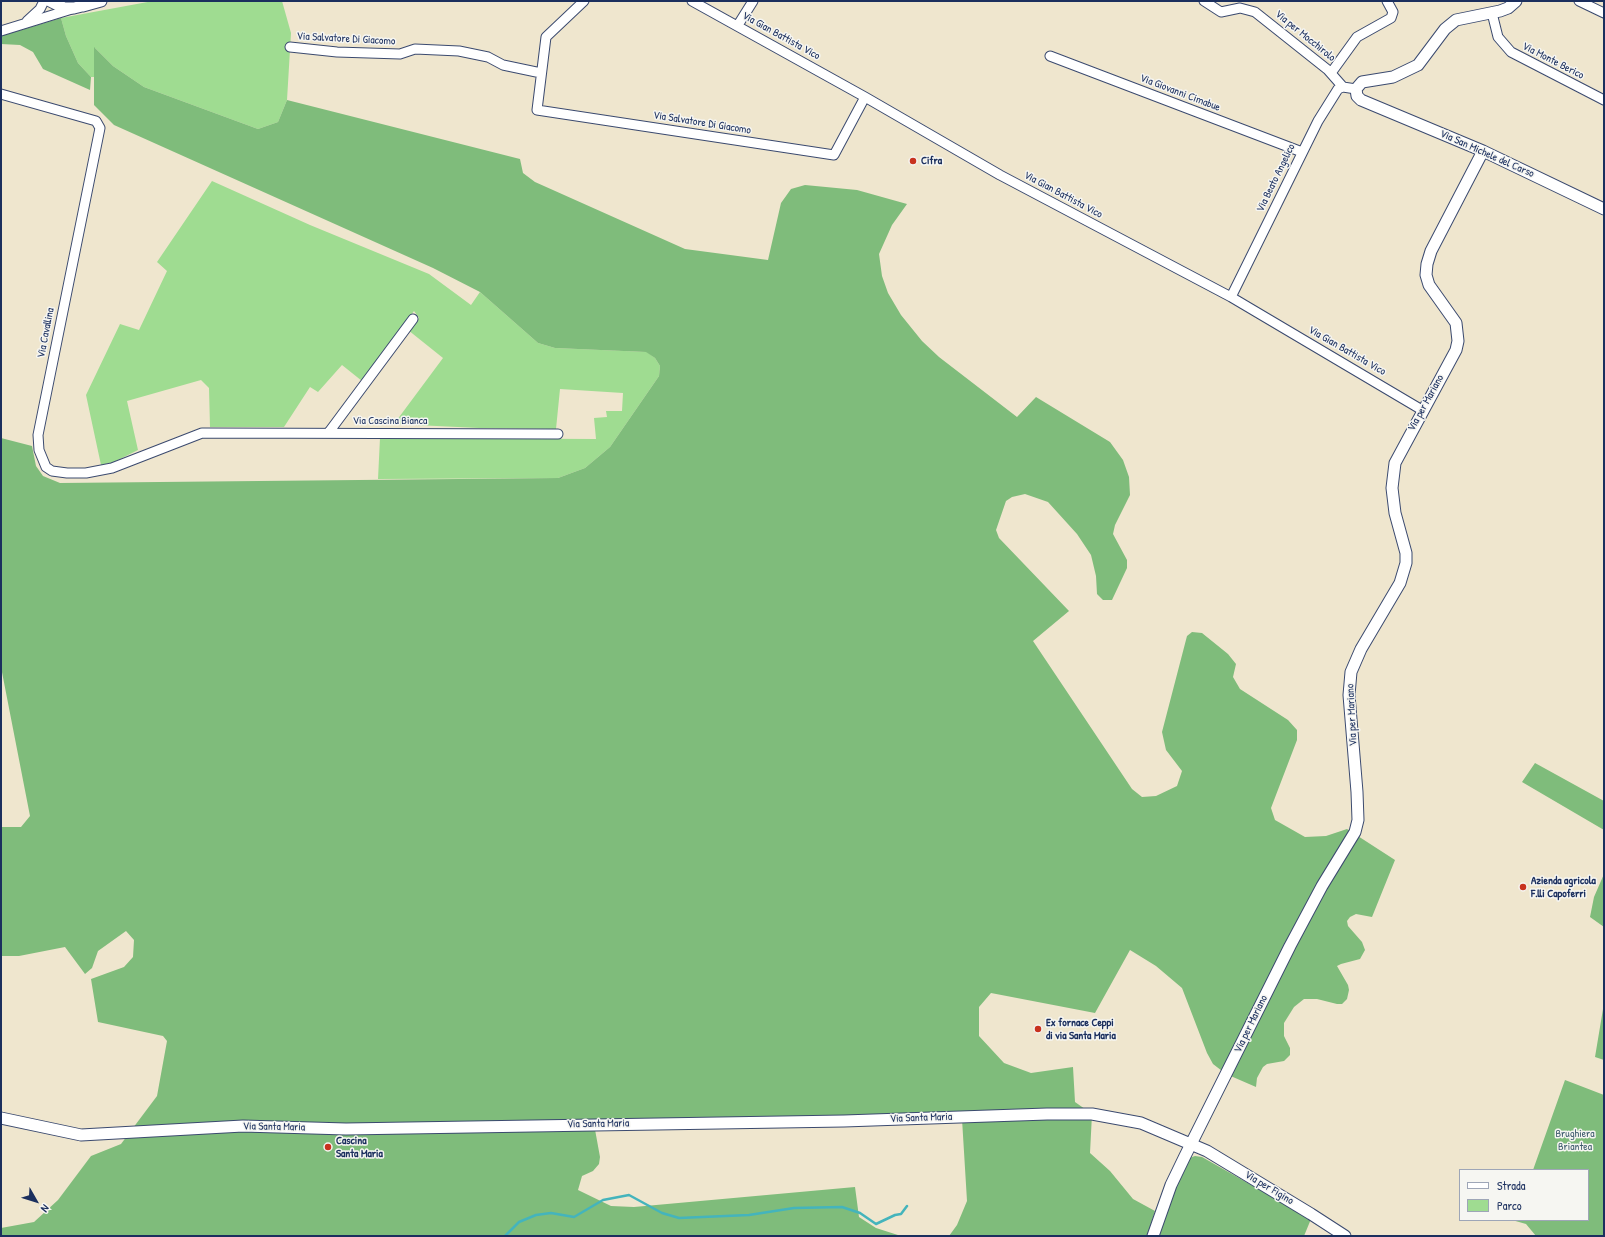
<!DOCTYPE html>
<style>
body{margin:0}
#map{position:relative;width:1605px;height:1237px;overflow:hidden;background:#efe6ce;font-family:"Patrick Hand",sans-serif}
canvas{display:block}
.frame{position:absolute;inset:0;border:2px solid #1b2f5e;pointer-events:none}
.legend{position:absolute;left:1459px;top:1169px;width:130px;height:52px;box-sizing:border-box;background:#f6f6f2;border:1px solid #9ea6b7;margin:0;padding:5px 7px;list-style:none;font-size:12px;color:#1b2f5e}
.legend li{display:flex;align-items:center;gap:8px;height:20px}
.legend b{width:20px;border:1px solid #9ea6b7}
.north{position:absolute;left:16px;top:1181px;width:40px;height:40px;-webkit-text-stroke:3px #f6f6f2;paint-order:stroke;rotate:129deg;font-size:11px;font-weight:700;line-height:16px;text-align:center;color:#1b2f5e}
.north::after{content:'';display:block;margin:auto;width:14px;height:18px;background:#1b2f5e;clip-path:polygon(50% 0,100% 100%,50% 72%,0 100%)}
</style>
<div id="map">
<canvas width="1605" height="1237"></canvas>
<div class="frame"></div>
<ul class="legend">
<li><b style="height:5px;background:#fff"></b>Strada</li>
<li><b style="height:11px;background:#9fdc91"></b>Parco</li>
</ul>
<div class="north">N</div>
</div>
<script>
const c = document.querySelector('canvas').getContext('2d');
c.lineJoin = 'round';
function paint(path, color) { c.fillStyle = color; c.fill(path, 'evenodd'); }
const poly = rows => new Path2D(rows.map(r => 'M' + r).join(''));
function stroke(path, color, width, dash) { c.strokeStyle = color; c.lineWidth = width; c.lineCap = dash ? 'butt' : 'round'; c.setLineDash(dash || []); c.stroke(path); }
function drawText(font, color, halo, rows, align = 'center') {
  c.font = font + ' "Patrick Hand",sans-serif'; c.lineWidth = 3; c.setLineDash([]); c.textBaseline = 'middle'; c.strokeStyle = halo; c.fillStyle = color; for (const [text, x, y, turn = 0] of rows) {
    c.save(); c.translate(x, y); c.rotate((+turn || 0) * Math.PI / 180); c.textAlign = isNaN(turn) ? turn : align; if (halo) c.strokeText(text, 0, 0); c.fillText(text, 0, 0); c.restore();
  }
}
paint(poly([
 [153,1,282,1,291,33,287,100,278,122,258,129,144,87,113,66,95,48,94,77,91,77,78,63,66,36,61,18],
 [212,181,310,225,429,274,471,305,480,292,538,343,555,348,647,352,655,358,660,366,659,376,610,447,585,468,558,478,378,479,380,438,596,439,594,418,607,417,606,411,622,411,623,393,560,389,556,429,479,428,394,424,443,358,408,330,419,318,414,311,362,381,342,365,318,392,310,387,284,427,210,427,209,388,201,380,127,401,138,450,114,462,101,465,86,395,120,324,139,330,167,271,157,262]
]), '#9fdc91');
paint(poly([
 [61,18,66,36,78,63,91,77,90,90,43,69,33,52,20,45,1,44,1,36],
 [94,47,113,66,144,87,258,129,278,122,287,100,520,159,523,173,535,182,685,249,768,260,781,203,791,189,805,185,857,190,907,204,892,225,879,254,882,276,888,293,901,315,922,341,939,357,1017,417,1036,397,1110,442,1123,460,1129,477,1130,495,1115,525,1113,534,1127,560,1127,568,1112,600,1103,600,1097,594,1096,576,1091,555,1077,534,1048,502,1025,494,1012,497,1006,501,996,530,999,538,1069,611,1033,641,1132,789,1142,797,1156,796,1177,786,1182,771,1166,750,1162,732,1187,636,1192,632,1202,633,1228,654,1236,664,1233,677,1240,689,1288,720,1297,730,1297,740,1271,808,1275,820,1305,837,1326,836,1347,829,1395,860,1372,917,1356,914,1350,917,1347,921,1348,926,1362,942,1365,950,1360,959,1341,964,1337,966,1348,985,1349,990,1347,999,1342,1004,1337,1004,1317,999,1304,999,1294,1007,1284,1023,1284,1036,1290,1048,1290,1055,1284,1061,1267,1064,1263,1067,1257,1078,1256,1087,1226,1074,1213,1064,1207,1053,1182,988,1156,966,1130,950,1095,1013,991,993,979,1007,979,1036,1004,1063,1031,1073,1073,1067,1075,1102,1092,1114,1090,1153,1110,1171,1133,1199,1155,1211,1147,1236,949,1236,957,1225,967,1201,962,1119,594,1124,600,1157,599,1164,593,1171,582,1176,578,1190,611,1206,634,1207,855,1187,859,1217,876,1228,901,1236,1,1236,1,1228,34,1222,58,1200,91,1156,121,1144,157,1096,167,1041,163,1036,98,1022,91,979,124,967,133,957,134,940,126,931,98,951,92,968,85,974,65,947,19,956,1,956,1,827,21,827,30,816,1,667,1,438,32,446,36,466,43,476,60,483,558,478,585,468,610,447,659,376,660,366,655,358,646,352,555,348,538,343,480,292,433,268,114,125,94,105],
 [1535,763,1604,801,1604,830,1522,782],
 [1604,874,1604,927,1590,917,1594,897],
 [1604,1003,1604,1060,1595,1057],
 [1565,1080,1604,1095,1604,1236,1536,1236,1526,1224,1512,1220,1588,1220,1588,1170,1533,1170],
 [1195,1156,1202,1157,1311,1219,1304,1236,1155,1236,1172,1187,1189,1158]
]), '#7fbc7b');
stroke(poly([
 [505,1236,519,1222,536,1215,551,1213,574,1217,603,1200,629,1195,662,1213,679,1218,749,1215,794,1208,842,1207,860,1213,876,1224,895,1215,901,1214,907,1206]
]), '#44b4bc', 2.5);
const minor = poly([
 [584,1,546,37,537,110,834,155,865,97],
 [692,1,865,97,1000,175,1231,297,1422,410],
 [1204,1,1221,12,1240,8,1255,12,1328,70,1343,87],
 [1579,1,1604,13],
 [1492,13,1498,37,1511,52,1604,100],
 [27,21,40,9,44,1],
 [738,25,753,1],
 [1,31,72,9],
 [290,47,337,52,400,54,415,49,459,51,488,57,503,65,541,73],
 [1050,56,1302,152],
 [1331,73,1357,37,1391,18,1393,12,1387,1],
 [1,94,96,121,100,128,38,435,39,450,46,467,52,471,67,473,86,473,112,468,202,433,558,434],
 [1231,297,1318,121,1338,89,1343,87,1356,89],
 [329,432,413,319]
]);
const tertiary = poly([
 [50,1,64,8,74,8,82,6,89,1],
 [1516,1,1508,8,1500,11,1456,20,1445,29,1418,65,1393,77,1362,82,1356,89,1357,96,1361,100,1483,151,1604,209],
 [83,6,101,1],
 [1,1118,81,1135,243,1126,346,1129,844,1121,1047,1114,1092,1114,1141,1123,1207,1151,1311,1214,1345,1236],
 [1153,1236,1171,1185,1185,1156,1290,946,1322,886,1355,832,1358,820,1357,792,1349,695,1351,672,1361,649,1400,583,1406,563,1406,553,1395,513,1392,488,1395,463,1456,350,1458,341,1456,323,1429,285,1426,275,1427,264,1431,251,1483,151]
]);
stroke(minor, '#3b4a6f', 11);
stroke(tertiary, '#3b4a6f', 13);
stroke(minor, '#fff', 9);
stroke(tertiary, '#fff', 11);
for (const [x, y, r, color] of [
 [913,161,4,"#c8321e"],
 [1523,887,4,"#c8321e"],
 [1038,1029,4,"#c8321e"],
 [328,1147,4,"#c8321e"]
]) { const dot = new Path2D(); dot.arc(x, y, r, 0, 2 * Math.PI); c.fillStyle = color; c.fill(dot); stroke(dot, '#f6f6f2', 1.5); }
drawText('11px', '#1b2f5e', '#f6f6f2', [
 ["Via Gian Battista Vico",781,36,29],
 ["Via per Mocchirolo",1305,36,39],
 ["Via Salvatore Di Giacomo",346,39,3],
 ["Via Monte Berico",1553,61,27],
 ["Via Giovanni Cimabue",1180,93,21],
 ["Via Salvatore Di Giacomo",702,123,9],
 ["Via San Michele del Carso",1487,154,24],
 ["Via Beato Angelico",1276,178,-64],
 ["Via Gian Battista Vico",1063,195,28],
 ["Via Cavallina",46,333,-79],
 ["Via Gian Battista Vico",1347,351,30],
 ["Via per Mariano",1426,403,-61],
 ["Via Cascina Bianca",390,421],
 ["Via per Mariano",1352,715,-93],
 ["Via per Mariano",1251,1024,-64],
 ["Via Santa Maria",921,1118,-2],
 ["Via Santa Maria",598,1124,-1],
 ["Via Santa Maria",274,1127,1],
 ["Via per Figino",1269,1188,31]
]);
drawText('bold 11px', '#1b2f5e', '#f6f6f2', [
 ["Cifra",921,161],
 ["Azienda agricola",1531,881],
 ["F.lli Capoferri",1531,894],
 ["Ex fornace Ceppi",1046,1023],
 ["di via Santa Maria",1046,1036],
 ["Cascina",336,1141],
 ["Santa Maria",336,1154]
], 'left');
drawText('11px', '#3c5a6b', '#f6f6f2', [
 ["Brughiera",1575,1134],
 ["Briantea",1575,1147]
]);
</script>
